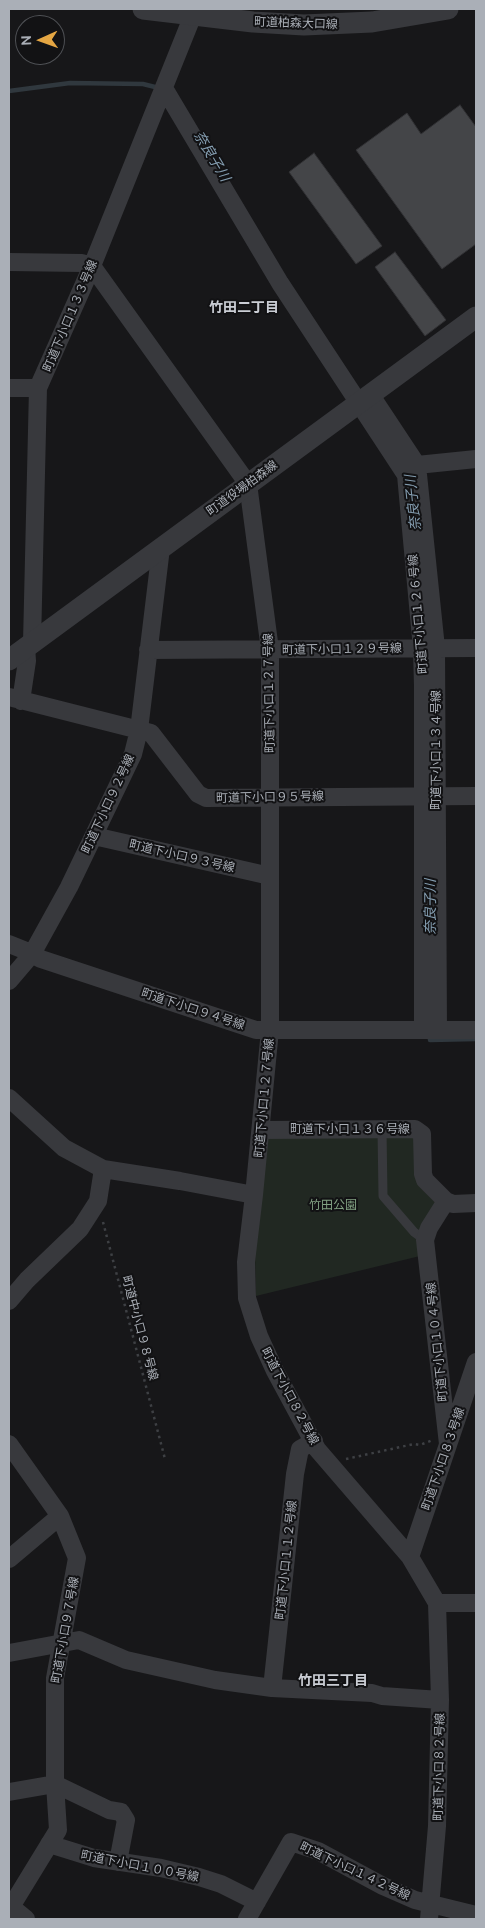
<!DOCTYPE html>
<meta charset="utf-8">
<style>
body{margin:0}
#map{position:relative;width:485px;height:1928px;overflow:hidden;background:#171719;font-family:Ubuntu,sans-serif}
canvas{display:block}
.frame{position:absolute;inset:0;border:10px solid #aaafb7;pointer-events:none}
.north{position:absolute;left:15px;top:15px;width:50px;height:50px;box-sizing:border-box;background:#121214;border:1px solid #4f5155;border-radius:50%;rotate:268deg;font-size:14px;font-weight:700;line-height:20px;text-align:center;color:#aaafb7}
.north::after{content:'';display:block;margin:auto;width:18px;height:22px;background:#e4a643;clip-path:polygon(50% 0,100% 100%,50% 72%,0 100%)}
</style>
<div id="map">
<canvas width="485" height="1928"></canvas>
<div class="frame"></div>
<div class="north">N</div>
</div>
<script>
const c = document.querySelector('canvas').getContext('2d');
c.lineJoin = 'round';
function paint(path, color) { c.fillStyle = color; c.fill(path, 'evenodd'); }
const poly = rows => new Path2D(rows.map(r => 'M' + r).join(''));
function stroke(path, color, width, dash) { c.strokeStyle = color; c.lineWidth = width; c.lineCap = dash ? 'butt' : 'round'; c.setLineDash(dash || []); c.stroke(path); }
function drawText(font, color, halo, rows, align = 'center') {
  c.font = font + ' Ubuntu,"Noto Sans JP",sans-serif'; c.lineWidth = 4; c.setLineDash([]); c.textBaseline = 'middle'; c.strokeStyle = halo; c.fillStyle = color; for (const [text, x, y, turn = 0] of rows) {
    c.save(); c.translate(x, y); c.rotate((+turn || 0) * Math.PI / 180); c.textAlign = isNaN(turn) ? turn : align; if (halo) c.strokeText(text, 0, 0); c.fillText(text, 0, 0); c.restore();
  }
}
paint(poly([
 [414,1134,437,1197,420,1256,256,1296,255,1256,268,1138]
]), '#212822');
stroke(poly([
 [9,91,70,83,143,84,159,88],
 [430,1034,430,1040,476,1039]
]), '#30383e', 4.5);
const building = poly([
 [460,105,476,127,476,244,442,269,356,150,407,113,421,134,460,105],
 [314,153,382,246,356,264,289,172,314,153],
 [395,252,446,320,425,336,375,267,395,252]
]);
paint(building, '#444548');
stroke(building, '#313134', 1);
stroke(poly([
 [103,1222,165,1459],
 [346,1459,414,1444,420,1445,433,1440]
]), '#3e4044', 2.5, [2.5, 4]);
stroke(poly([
 [382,1129,383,1196,414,1232,425,1240]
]), '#38393d', 9);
stroke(poly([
 [164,88,280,283,406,475,422,649,423,686,423,1030],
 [9,262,82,263,92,266,248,484,270,650,270,1030,254,1195],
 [9,388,38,388],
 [370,394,417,465,436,648,438,1030],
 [417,465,476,459],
 [32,643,38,388,92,266,193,15,197,9],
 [148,650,476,648],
 [9,697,151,733,198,794,206,798,476,796],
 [21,701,27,661,26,647],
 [94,836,270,876],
 [9,944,24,950,41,959,256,1030,476,1030],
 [9,981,32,954,69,887,133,754,139,730,161,548],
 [9,1098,64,1148,103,1169,180,1181,254,1195,246,1262,247,1298,259,1336,275,1371,317,1449,410,1557,437,1603,440,1700,437,1826,429,1919],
 [261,1130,415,1129,422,1134,423,1174,425,1180,446,1201,453,1204,476,1203],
 [446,1201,429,1228,425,1240,448,1444],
 [9,1301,27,1280,80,1229,98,1201,103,1169],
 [9,1444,60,1516,77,1558,55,1678,55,1784,58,1830,9,1910],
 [410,1557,476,1362],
 [9,1559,60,1516],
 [437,1603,476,1603],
 [9,1653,79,1640,126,1660,215,1680,272,1688,372,1693,382,1696,440,1700],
 [272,1688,295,1474,300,1449,314,1441],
 [9,1792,55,1784,109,1810,121,1812,126,1820,118,1862],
 [49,1844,94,1858,161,1868,199,1877,221,1884,257,1902],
 [9,1905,26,1919],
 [247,1919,291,1842,318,1851,383,1886,415,1900,476,1915]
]), '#38393d', 18);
stroke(poly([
 [143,9,253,22,304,25,372,22,448,9],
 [9,660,476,317]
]), '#38393d', 21);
drawText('12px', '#aaafb7', '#121214', [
 ["町道柏森大口線",296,23,2],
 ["町道下小口１３３号線",70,316,-67],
 ["町道役場柏森線",242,488,-36],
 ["町道下小口１２６号線",418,614,-95],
 ["町道下小口１２９号線",342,649,-1],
 ["町道下小口１２７号線",269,693,-91],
 ["町道下小口１３４号線",436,750,-90],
 ["町道下小口９５号線",270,797,-1],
 ["町道下小口９２号線",108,804,-65],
 ["町道下小口９３号線",182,856,13],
 ["町道下小口９４号線",193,1009,18],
 ["町道下小口１２７号線",264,1098,-85],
 ["町道下小口１３６号線",350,1129],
 ["町道中小口９８号線",140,1328,75],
 ["町道下小口１０４号線",437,1342,-96],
 ["町道下小口８２号線",290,1396,62],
 ["町道下小口８３号線",443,1459,-71],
 ["町道下小口１１２号線",286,1560,-84],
 ["町道下小口９７号線",65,1630,-80],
 ["町道下小口８２号線",439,1767,-89],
 ["町道下小口１００号線",140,1866,11],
 ["町道下小口１４２号線",355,1871,25]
]);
drawText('12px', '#82a183', '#121214', [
 ["竹田公園",333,1205]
]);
drawText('italic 14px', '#849db0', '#121214', [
 ["奈良子川",212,156,59],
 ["奈良子川",413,503,-96],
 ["奈良子川",430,907,-90]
]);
drawText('bold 14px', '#cacdd4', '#121214', [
 ["竹田二丁目",244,307],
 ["竹田三丁目",333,1680]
]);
</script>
